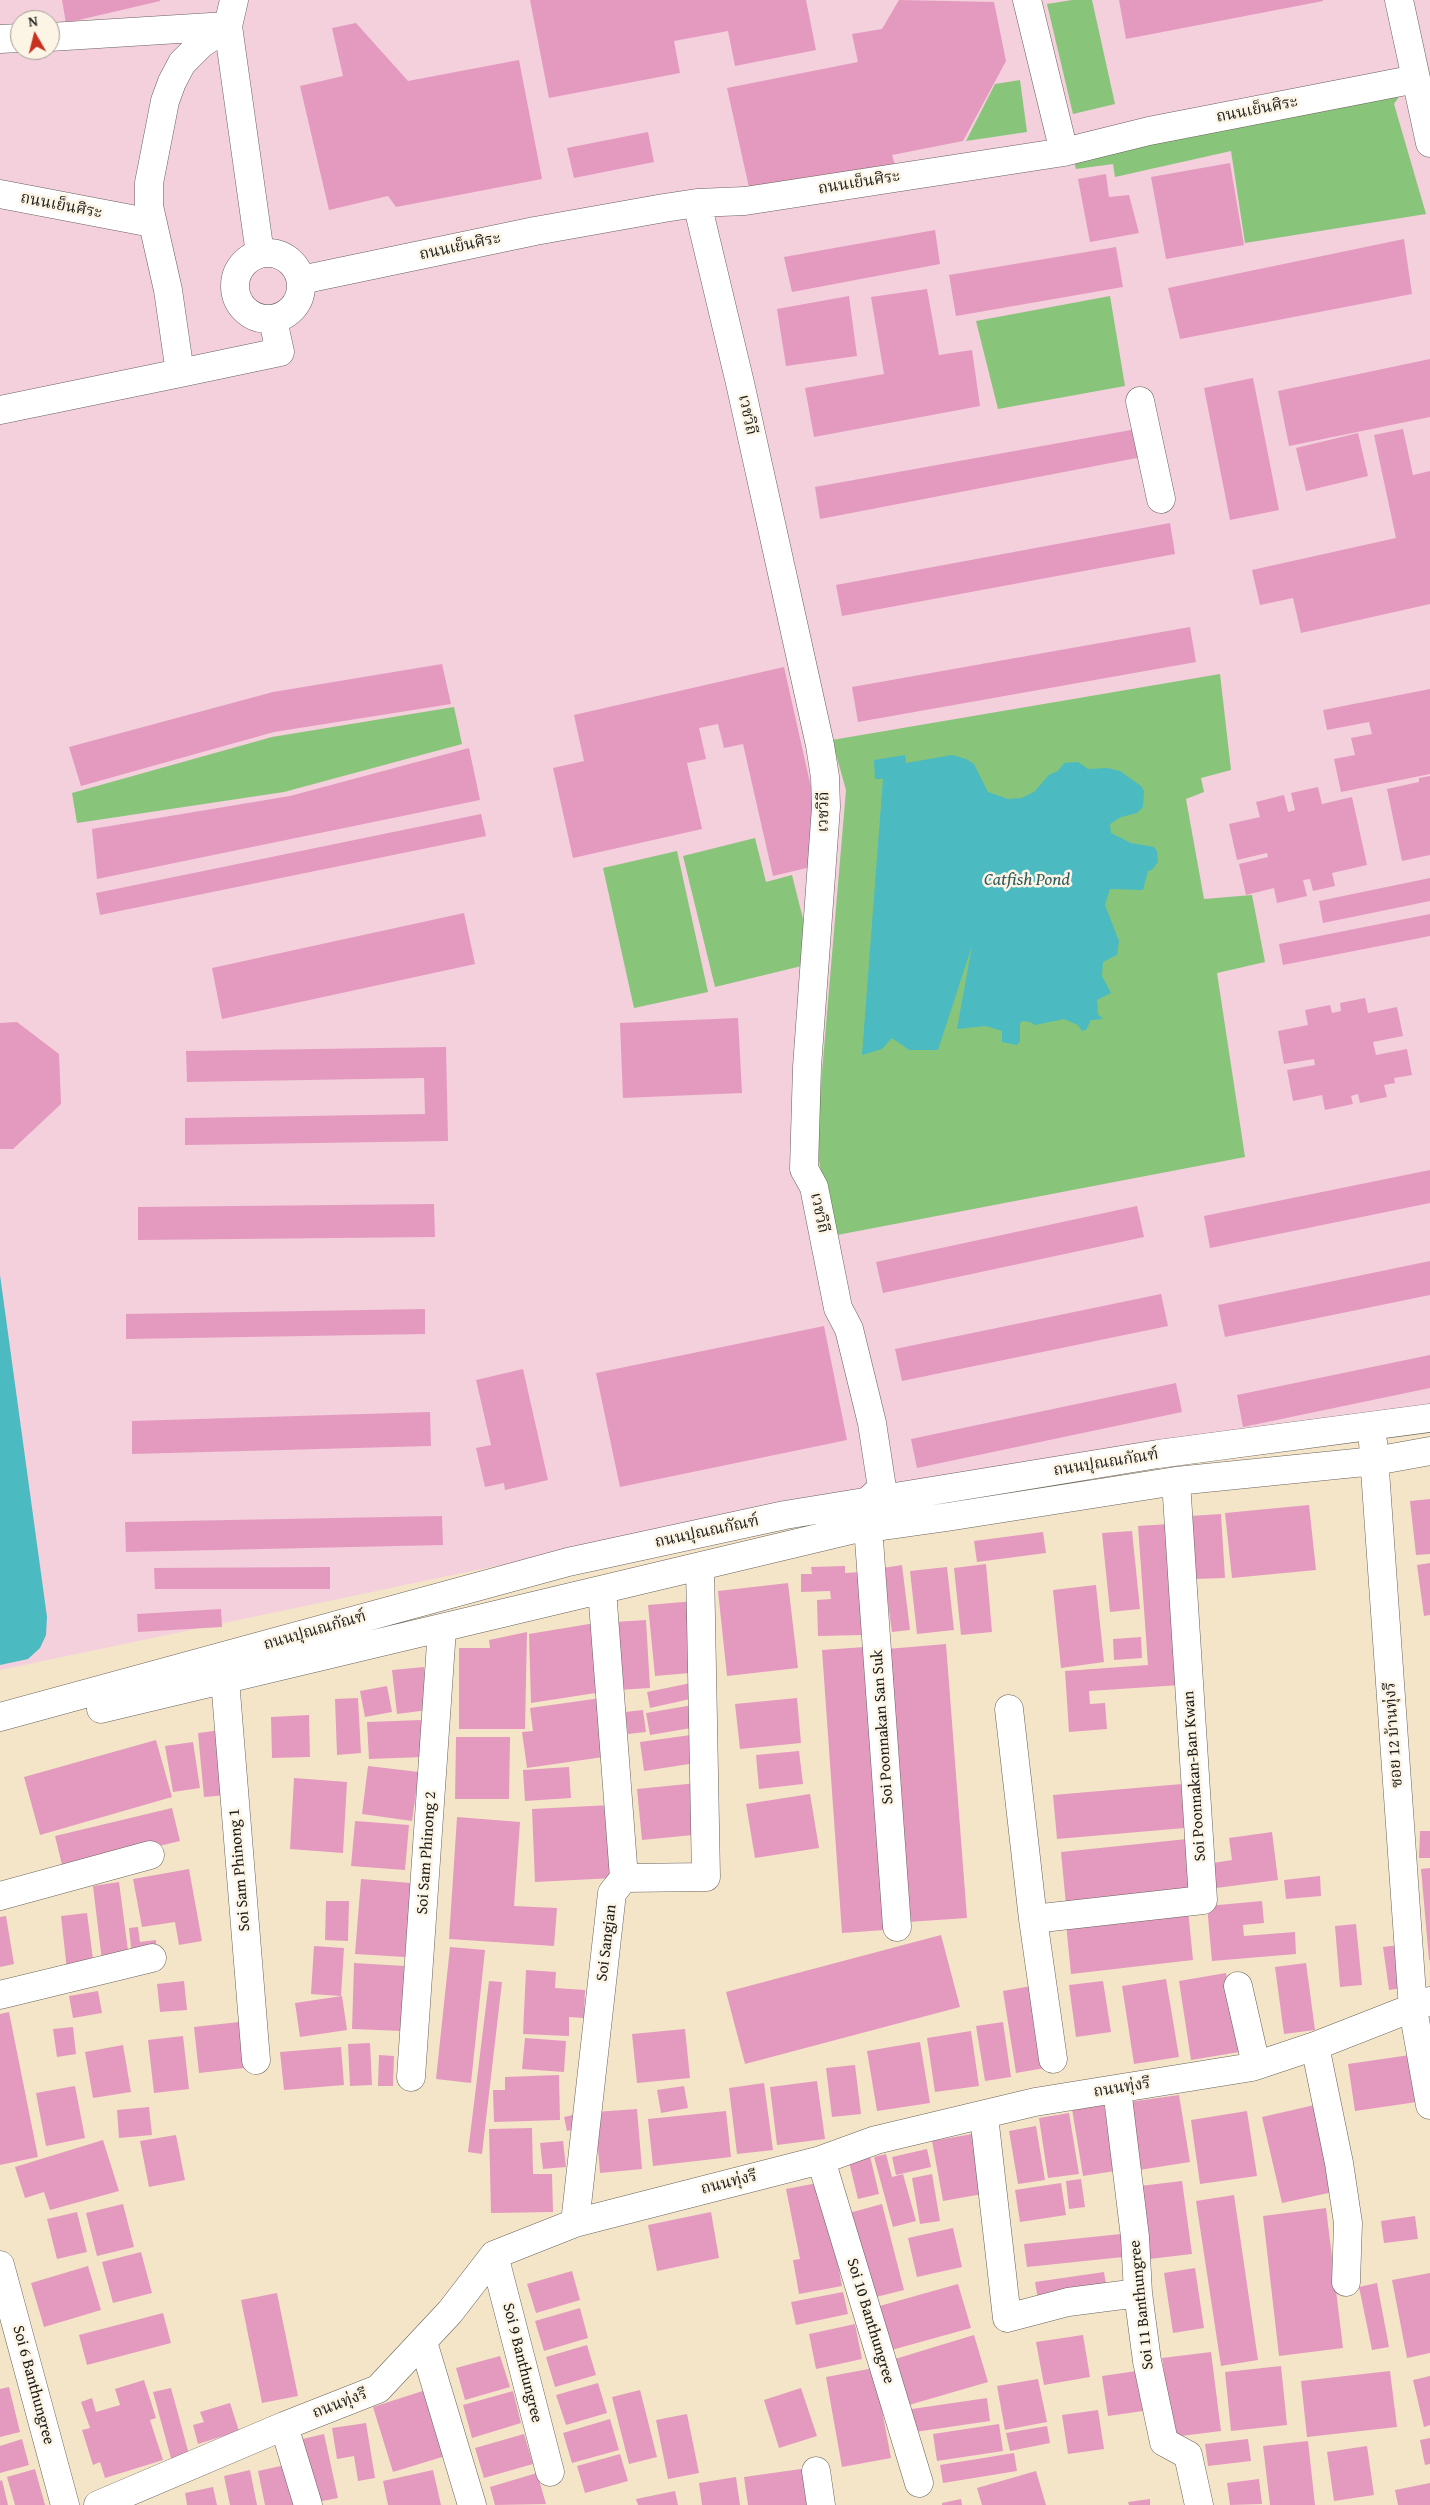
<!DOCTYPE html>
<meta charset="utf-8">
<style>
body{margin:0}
#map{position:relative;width:1430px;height:2505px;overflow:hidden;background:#f4e5c9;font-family:"Gentium Book Plus",serif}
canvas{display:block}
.north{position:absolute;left:10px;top:10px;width:50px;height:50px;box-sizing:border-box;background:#fcf5e5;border:1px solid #a29e95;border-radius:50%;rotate:352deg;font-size:14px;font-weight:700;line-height:20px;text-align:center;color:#1c1c1c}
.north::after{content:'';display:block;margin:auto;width:18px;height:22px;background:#c8321e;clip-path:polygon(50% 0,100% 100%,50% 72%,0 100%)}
</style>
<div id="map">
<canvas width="1430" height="2505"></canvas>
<div class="north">N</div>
</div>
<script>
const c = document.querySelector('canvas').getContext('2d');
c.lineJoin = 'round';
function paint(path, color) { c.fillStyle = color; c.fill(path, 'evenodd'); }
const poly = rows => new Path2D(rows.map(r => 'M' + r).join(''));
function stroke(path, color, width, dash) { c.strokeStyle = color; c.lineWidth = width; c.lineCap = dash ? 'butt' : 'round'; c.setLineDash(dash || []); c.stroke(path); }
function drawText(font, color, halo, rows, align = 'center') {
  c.font = font + ' "Gentium Book Plus","Noto Serif Thai",serif'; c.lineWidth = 5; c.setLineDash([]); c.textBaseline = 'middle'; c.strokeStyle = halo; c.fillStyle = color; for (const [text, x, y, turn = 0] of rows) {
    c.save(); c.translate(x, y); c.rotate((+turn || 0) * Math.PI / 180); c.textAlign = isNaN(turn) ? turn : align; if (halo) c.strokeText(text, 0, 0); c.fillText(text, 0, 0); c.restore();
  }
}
paint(poly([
 [0,0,1430,0,1430,1414,952,1479,481,1569,0,1670],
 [20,20,50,20,50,50,20,50]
]), '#f4cfdc');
paint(poly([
 [1072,0,1092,0,1115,104,1073,114,1047,4],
 [1020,80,1027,132,966,141,995,84],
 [1402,92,1394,104,1426,214,1245,243,1231,151,1115,177,1113,164,1076,169,1074,162,1075,155],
 [1110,296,1125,386,998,409,976,321],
 [1220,674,1231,770,1201,778,1204,792,1186,799,1204,899,1252,895,1265,962,1217,973,1245,1157,832,1236,816,1143,846,790,832,740],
 [454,707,462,744,284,792,77,823,72,793,272,737],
 [755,838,766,882,792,875,814,963,715,987,683,856],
 [677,851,708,992,634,1008,603,868]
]), '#88c57b');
paint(poly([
 [905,755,906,763,952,755,966,759,974,764,988,792,1008,799,1021,798,1034,792,1049,775,1058,771,1064,763,1078,762,1088,769,1107,768,1120,771,1141,786,1144,791,1143,807,1137,813,1121,817,1110,824,1111,833,1131,843,1154,847,1157,851,1158,862,1152,870,1148,871,1143,890,1110,889,1105,905,1119,941,1117,955,1103,962,1102,976,1111,993,1097,1000,1098,1014,1103,1019,1091,1020,1086,1030,1082,1031,1078,1025,1064,1019,1035,1025,1030,1022,1023,1021,1020,1023,1020,1041,1017,1045,1002,1042,1002,1031,986,1026,957,1029,972,946,938,1050,909,1050,892,1038,882,1049,862,1055,883,779,875,779,874,760],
 [0,1275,47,1617,46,1635,40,1648,28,1659,0,1665]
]), '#4bbac1');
paint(poly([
 [62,0,160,0,160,1,66,23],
 [530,0,806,0,816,50,735,66,728,31,674,41,680,73,549,98],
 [899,0,994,2,1006,61,963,141,892,155,895,165,750,192,727,88,858,62,852,34,882,29],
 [1119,0,1323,0,1323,1,1126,39],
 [356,23,408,81,519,60,542,179,396,207,388,196,329,210,300,86,343,76,332,28],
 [648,132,654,162,574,178,567,148],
 [1230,163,1244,245,1166,259,1151,177],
 [1106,174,1109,197,1129,195,1139,233,1090,242,1078,179],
 [935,230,940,264,792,292,784,257],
 [1404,239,1412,294,1180,339,1168,288],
 [1116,247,1123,287,956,316,949,275],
 [927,289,939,355,972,350,980,406,814,437,805,388,884,374,871,297],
 [849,296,857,356,786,366,777,309],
 [1430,359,1430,417,1289,446,1278,391],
 [1253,378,1279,510,1230,520,1204,388],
 [1142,428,1147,456,820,519,815,487],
 [1403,429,1413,475,1430,471,1430,604,1301,633,1293,598,1260,605,1252,570,1396,538,1374,435],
 [1358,433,1368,476,1306,491,1296,448],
 [1170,523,1175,554,842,616,836,585],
 [1190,627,1196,662,858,722,852,687],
 [442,664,451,704,274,732,81,786,69,747,273,692],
 [784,667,828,863,773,876,743,744,724,748,718,724,699,728,706,759,687,763,702,829,573,858,553,768,584,761,574,715],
 [1430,689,1430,774,1341,792,1334,759,1355,755,1351,738,1372,734,1369,722,1327,730,1323,710],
 [469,748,480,800,97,879,92,829,290,796],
 [1430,776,1430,855,1402,861,1387,789,1419,782,1419,778],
 [1318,787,1322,804,1352,797,1367,865,1332,873,1335,886,1313,891,1310,879,1303,880,1307,896,1277,903,1274,888,1246,895,1239,864,1268,857,1267,853,1237,860,1229,824,1260,817,1256,802,1284,795,1288,812,1295,810,1291,793],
 [481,814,486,836,100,915,96,893],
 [1430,878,1430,901,1323,923,1319,901],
 [464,913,475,964,222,1019,212,968],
 [1430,914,1430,936,1283,965,1279,944],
 [1365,998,1368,1013,1397,1007,1403,1036,1373,1042,1376,1055,1407,1049,1412,1075,1394,1078,1395,1083,1384,1085,1387,1097,1360,1103,1358,1094,1351,1096,1353,1104,1325,1110,1322,1095,1293,1101,1287,1070,1315,1065,1314,1059,1284,1064,1278,1031,1308,1025,1305,1010,1330,1005,1332,1013,1341,1011,1340,1003],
 [738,1018,742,1093,623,1098,620,1023],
 [17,1022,59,1054,61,1104,13,1149,0,1149,0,1023],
 [446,1047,448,1141,185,1145,185,1118,425,1114,424,1078,187,1082,186,1051],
 [1430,1170,1430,1203,1210,1248,1204,1216],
 [434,1204,435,1237,138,1240,138,1207],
 [1137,1206,1144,1237,883,1293,876,1262],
 [1430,1261,1430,1295,1225,1337,1218,1305],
 [1161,1294,1168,1326,902,1381,895,1349],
 [425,1309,425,1334,126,1339,126,1314],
 [824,1326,847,1440,620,1487,596,1373],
 [1430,1355,1430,1388,1243,1427,1237,1395],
 [523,1369,548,1480,505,1490,504,1483,485,1487,476,1448,491,1445,476,1380],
 [1176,1383,1182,1412,917,1468,911,1439],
 [430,1412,431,1446,132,1454,132,1421],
 [1430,1499,1430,1554,1416,1555,1410,1501],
 [1309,1505,1316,1570,1232,1578,1225,1513],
 [1221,1514,1225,1578,1193,1579,1190,1516],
 [442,1516,443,1545,126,1552,125,1522],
 [1169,1524,1181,1685,1089,1691,1090,1704,1105,1703,1107,1729,1069,1732,1065,1671,1148,1665,1138,1526],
 [1132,1531,1140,1609,1110,1612,1102,1533],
 [1043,1532,1046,1553,977,1562,974,1541],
 [1430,1563,1430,1615,1424,1616,1417,1565],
 [986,1564,992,1632,961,1635,954,1568],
 [902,1565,910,1630,892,1632,883,1568],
 [845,1566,845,1573,861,1572,862,1635,818,1636,817,1600,831,1599,830,1591,801,1592,801,1574,812,1574,811,1567],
 [330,1567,330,1589,155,1589,154,1568],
 [947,1567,954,1630,917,1634,910,1571],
 [788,1583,798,1668,727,1676,718,1591],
 [1096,1585,1104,1662,1061,1668,1053,1590],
 [695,1601,701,1672,655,1676,648,1605],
 [221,1609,222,1627,138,1632,137,1614],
 [646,1620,650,1688,618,1690,614,1622],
 [595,1623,602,1692,531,1703,529,1634],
 [527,1632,525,1729,459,1729,459,1648,490,1648,489,1640],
 [1141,1637,1142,1658,1114,1660,1113,1639],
 [946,1644,967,1918,908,1922,887,1649],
 [865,1647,885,1930,842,1933,822,1650],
 [424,1667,428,1710,397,1714,392,1670],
 [696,1682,699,1697,650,1708,647,1692],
 [387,1686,392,1712,365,1717,360,1691],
 [358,1698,361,1753,337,1755,335,1699],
 [601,1698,610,1756,527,1768,522,1732,533,1731,530,1708],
 [797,1698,801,1743,740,1749,735,1704],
 [693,1705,697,1727,650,1735,646,1713],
 [643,1710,646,1732,628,1734,625,1712],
 [309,1715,310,1757,272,1758,271,1717],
 [421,1720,423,1757,369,1759,367,1722],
 [222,1730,228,1795,204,1797,198,1733],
 [698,1734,702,1762,644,1771,640,1742],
 [456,1737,510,1737,509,1799,455,1799],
 [156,1740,172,1797,40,1835,24,1777],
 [193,1742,200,1788,173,1792,165,1746],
 [799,1751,803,1784,759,1789,756,1755],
 [368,1766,419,1772,412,1821,362,1814],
 [569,1767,571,1798,525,1801,523,1770],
 [294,1778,347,1782,343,1853,290,1849],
 [697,1783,703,1834,642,1840,637,1789],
 [1182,1784,1185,1828,1057,1839,1053,1795],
 [810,1794,819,1848,755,1858,746,1804],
 [611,1805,614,1878,535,1882,532,1809],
 [172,1808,180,1841,63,1869,55,1836],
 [457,1817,520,1822,514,1906,557,1908,554,1946,449,1939],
 [355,1821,409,1825,405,1870,351,1866],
 [1420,1831,1430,1831,1430,1858,1419,1858],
 [1272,1832,1278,1880,1216,1888,1213,1863,1232,1860,1229,1838],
 [1187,1839,1192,1892,1066,1905,1061,1852],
 [1430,1868,1430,1960,1429,1960,1421,1869],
 [189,1869,202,1941,179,1945,175,1922,142,1927,133,1879],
 [1320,1876,1321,1896,1286,1899,1284,1880],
 [361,1879,411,1883,405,1957,355,1954],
 [119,1882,129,1958,102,1961,93,1886],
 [326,1901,349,1901,348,1941,325,1940],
 [1262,1901,1264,1923,1243,1925,1244,1936,1295,1932,1296,1954,1212,1961,1207,1906],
 [1188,1910,1193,1960,1071,1974,1066,1924],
 [87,1913,94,1967,67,1970,61,1916],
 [6,1916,14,1964,0,1967,0,1917],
 [1356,1924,1362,1985,1340,1987,1335,1926],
 [138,1927,140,1942,156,1940,157,1954,132,1957,129,1928],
 [941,1935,960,2007,745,2064,726,1992],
 [1398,1945,1403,1988,1389,1990,1383,1947],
 [314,1946,344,1948,341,1996,311,1994],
 [450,1947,485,1950,471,2083,436,2079],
 [354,1963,405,1966,402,2031,352,2029],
 [1306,1963,1315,2030,1284,2034,1275,1967],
 [526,1970,556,1972,555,1988,585,1990,584,2018,569,2017,569,2036,523,2034],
 [1226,1973,1239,2052,1191,2060,1179,1981],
 [1166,1979,1179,2057,1134,2064,1122,1986],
 [184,1981,187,2010,160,2012,157,1984],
 [489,1981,502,1982,482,2154,468,2152],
 [1103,1981,1111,2032,1076,2037,1069,1985],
 [1031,1986,1045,2068,1016,2073,1003,1991],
 [98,1991,102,2013,73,2018,69,1996],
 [342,1996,347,2030,300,2037,295,2003],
 [9,2012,38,2157,0,2165,0,2014],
 [239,2022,244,2068,199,2073,194,2027],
 [1003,2022,1011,2077,985,2081,976,2026],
 [73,2027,76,2054,57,2057,53,2029],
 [685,2029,690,2078,637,2083,632,2034],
 [971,2031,979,2086,935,2092,927,2038],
 [183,2036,189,2089,154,2093,148,2040],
 [525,2038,566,2041,564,2072,522,2069],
 [920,2042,930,2103,877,2111,867,2051],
 [370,2043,372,2085,350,2086,348,2044],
 [123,2045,131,2092,93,2098,85,2052],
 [341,2047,344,2085,284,2090,280,2052],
 [379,2055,394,2056,393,2086,378,2086],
 [1410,2055,1417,2102,1355,2111,1348,2064],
 [855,2065,861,2114,832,2117,826,2068],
 [559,2075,560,2120,494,2122,493,2090,505,2090,505,2077],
 [817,2081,825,2139,777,2145,770,2087],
 [764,2083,773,2150,737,2154,729,2088],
 [75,2086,85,2138,46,2146,36,2093],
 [684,2086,688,2108,661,2113,657,2090],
 [1179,2095,1190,2162,1139,2170,1129,2102],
 [1104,2104,1115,2171,1083,2176,1072,2109],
 [1319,2104,1338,2191,1282,2203,1262,2117],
 [149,2107,152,2135,119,2138,117,2110],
 [637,2109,642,2169,600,2173,595,2112],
 [726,2111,731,2157,653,2166,648,2119],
 [1247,2111,1257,2176,1200,2184,1191,2120],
 [1069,2113,1079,2174,1048,2178,1039,2118],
 [578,2114,581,2128,567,2131,564,2117],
 [1036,2126,1045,2180,1018,2184,1009,2131],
 [532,2128,533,2174,552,2174,553,2212,491,2213,489,2129],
 [978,2133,988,2193,943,2201,932,2141],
 [176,2135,185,2180,149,2187,140,2141],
 [103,2140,119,2191,50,2210,44,2192,25,2198,15,2167],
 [563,2141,566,2167,543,2169,540,2143],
 [927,2149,931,2167,896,2175,892,2157],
 [886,2154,892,2177,903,2174,916,2221,893,2227,874,2157],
 [870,2156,879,2194,858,2199,849,2162],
 [932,2174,940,2221,920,2224,912,2178],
 [1081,2179,1085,2207,1069,2209,1066,2181],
 [1182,2181,1192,2254,1149,2259,1140,2186],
 [823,2182,842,2286,799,2294,793,2260,800,2259,786,2189],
 [1061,2183,1066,2215,1020,2222,1015,2190],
 [1234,2195,1258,2360,1221,2366,1196,2201],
 [123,2204,134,2247,97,2256,86,2213],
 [882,2204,904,2290,872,2298,849,2213],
 [1326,2208,1343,2348,1279,2356,1263,2216],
 [77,2212,87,2252,57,2259,47,2219],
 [711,2212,719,2258,657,2271,648,2225],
 [1415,2216,1418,2239,1384,2243,1381,2221],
 [953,2228,962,2267,917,2277,908,2238],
 [1121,2234,1123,2257,1027,2267,1024,2244],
 [141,2252,152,2293,113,2303,102,2262],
 [88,2266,101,2310,44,2327,31,2283],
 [1195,2268,1204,2328,1173,2333,1164,2273],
 [572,2271,580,2300,536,2313,527,2284],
 [1104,2272,1107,2290,1038,2300,1035,2282],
 [1430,2273,1430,2353,1407,2358,1392,2280],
 [1377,2283,1389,2347,1372,2350,1359,2287],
 [958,2284,971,2328,888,2351,876,2307],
 [843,2292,848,2314,796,2325,791,2302],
 [277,2293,298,2396,262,2403,241,2300],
 [580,2308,588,2338,544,2351,535,2321],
 [163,2313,171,2343,87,2365,79,2335],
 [855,2324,862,2359,816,2369,809,2334],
 [974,2335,988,2382,909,2405,895,2359],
 [1083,2335,1090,2377,1044,2385,1036,2342],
 [587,2345,596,2375,555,2387,546,2357],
 [1211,2352,1221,2431,1173,2437,1162,2358],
 [500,2356,510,2387,465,2400,456,2368],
 [1281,2366,1287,2425,1231,2431,1225,2372],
 [874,2368,891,2458,842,2467,826,2377],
 [1137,2371,1143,2411,1108,2416,1102,2376],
 [1390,2371,1397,2427,1307,2437,1301,2381],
 [1430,2376,1430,2425,1424,2427,1413,2380],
 [1038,2379,1047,2422,1005,2430,997,2386],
 [144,2380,156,2418,150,2420,163,2460,105,2478,100,2462,93,2465,82,2430,90,2428,81,2402,92,2398,96,2412,120,2405,115,2389],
 [598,2383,607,2413,566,2425,556,2395],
 [9,2387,20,2432,0,2437,0,2389],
 [171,2388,190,2458,172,2462,153,2392],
 [432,2388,452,2454,393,2472,373,2407],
 [801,2388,817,2436,779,2448,764,2400],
 [640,2390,657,2457,629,2464,612,2397],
 [513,2391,521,2423,472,2438,463,2405],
 [987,2398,990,2421,908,2433,905,2410],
 [230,2403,239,2431,198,2444,193,2425,204,2422,200,2412],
 [1098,2410,1104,2449,1068,2454,1062,2415],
 [687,2414,699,2473,668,2479,656,2420],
 [610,2419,619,2450,572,2463,563,2433],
 [366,2423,375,2478,358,2481,354,2456,337,2459,332,2428],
 [999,2424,1003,2451,937,2461,933,2434],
 [1047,2426,1050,2443,1010,2451,1006,2433],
 [324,2434,338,2498,312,2503,298,2440],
 [524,2434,533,2464,484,2478,475,2448],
 [1430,2438,1430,2464,1425,2465,1420,2440],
 [22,2439,29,2465,0,2473,0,2446],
 [1248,2439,1251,2461,1208,2466,1205,2444],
 [1308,2441,1315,2505,1270,2505,1263,2446],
 [1367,2446,1374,2495,1334,2501,1327,2452],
 [1014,2453,1017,2471,943,2483,940,2465],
 [620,2454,628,2481,585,2493,577,2466],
 [290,2464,299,2505,265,2505,258,2471],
 [808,2468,813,2505,748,2505,744,2477],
 [35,2469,45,2505,15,2505,7,2477],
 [250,2470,257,2505,230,2505,224,2476],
 [433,2470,441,2505,388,2505,383,2481],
 [1036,2471,1046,2505,982,2505,977,2488],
 [537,2473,546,2504,495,2505,490,2487],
 [736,2477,740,2505,702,2505,699,2483],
 [1259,2479,1262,2504,1230,2505,1227,2483],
 [2,2480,8,2505,0,2505,0,2481],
 [1430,2483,1430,2505,1398,2505,1395,2490],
 [213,2487,217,2505,187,2505,185,2493],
 [675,2491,678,2505,638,2505,636,2499],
 [961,2499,962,2505,942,2505,942,2503],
 [1150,2499,1150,2505,1129,2505,1128,2502]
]), '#e49abf');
const minor = poly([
 [234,0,228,26,260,254],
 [1027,0,1064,152],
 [1399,0,1430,143],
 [50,37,227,26],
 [0,39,20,38],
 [0,194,152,223],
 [697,203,740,383,820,745,825,777,826,807,807,1067,804,1169,814,1187,838,1308,849,1329,872,1423,882,1488,868,1501],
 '235 286a33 33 0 1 1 66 0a33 33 0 1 1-66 0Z',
 [301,280,535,231,664,208,697,203,745,201,1064,152,1149,131,1416,79],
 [180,373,280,352,273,320],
 [1140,401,1161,499],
 [0,410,180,373,168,290,149,206,149,183,165,101,172,82,182,63,201,44,228,26],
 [1373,1442,1413,2009,1430,2105],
 [868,1526,897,1927],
 [602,1590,624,1878],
 [225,1680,256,2060],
 [101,1709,868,1526,876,1527,947,1517,1176,1481,1375,1461,1430,1451],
 [1009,1709,1033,1919,1053,2059],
 [0,1717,568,1562,785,1515,1158,1454,1430,1418],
 [624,1878,706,1877,700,1567],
 [0,1896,150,1855],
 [1033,1919,1203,1900,1176,1481],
 [1238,1986,1256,2065],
 [0,1995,152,1958],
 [1315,2046,1339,2163,1348,2223,1346,2282],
 [411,2077,442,1629],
 [1117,2089,1135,2237,1138,2293,1147,2361,1164,2442,1188,2455,1199,2505],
 [984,2116,1007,2318,1068,2302,1138,2293],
 [821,2160,919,2483],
 [575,2223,612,1893,624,1878],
 [494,2255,550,2472],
 [0,2265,65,2505],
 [423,2342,472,2505],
 [284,2426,308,2505],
 [816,2471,821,2505],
 [98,2505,284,2426,378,2389,450,2312,494,2255,575,2223,821,2160,876,2140,1035,2102,1252,2067,1315,2046,1430,2001]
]);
stroke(minor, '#686259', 29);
stroke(minor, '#fff', 28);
drawText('16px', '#1c1c1c', '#fcf5e5', [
 ["ถนนเย็นศิระ",1257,110,-11],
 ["ถนนเย็นศิระ",859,183,-9],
 ["ถนนเย็นศิระ",61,206,11],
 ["ถนนเย็นศิระ",460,247,-12],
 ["เวชวิถี",747,415,78],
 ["เวชวิถี",824,812,-89],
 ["เวชวิถี",819,1213,78],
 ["ถนนปุณณกัณฑ์",1106,1463,-9],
 ["ถนนปุณณกัณฑ์",707,1532,-12],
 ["ถนนปุณณกัณฑ์",315,1631,-16],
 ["Soi Poonnakan San Suk",883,1727,-94],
 ["ซอย 12 บ้านทุ่งรี",1394,1735,-94],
 ["Soi Poonnakan-Ban Kwan",1195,1776,-94],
 ["Soi Sam Phinong 2",427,1853,-86],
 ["Soi Sam Phinong 1",240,1870,-95],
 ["Soi Sangjan",607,1943,-83],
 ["ถนนทุ่งรี",1122,2088,-9],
 ["ถนนทุ่งรี",729,2183,-14],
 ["Soi 11 Banthungree",1142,2305,-96],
 ["Soi 10 Banthungree",870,2321,73],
 ["Soi 9 Banthungree",522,2363,76],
 ["Soi 6 Banthungree",33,2385,75],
 ["ถนนทุ่งรี",340,2404,-21]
]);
drawText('italic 18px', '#2f5b5e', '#fcf5e5', [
 ["Catfish Pond",1027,880]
]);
</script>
